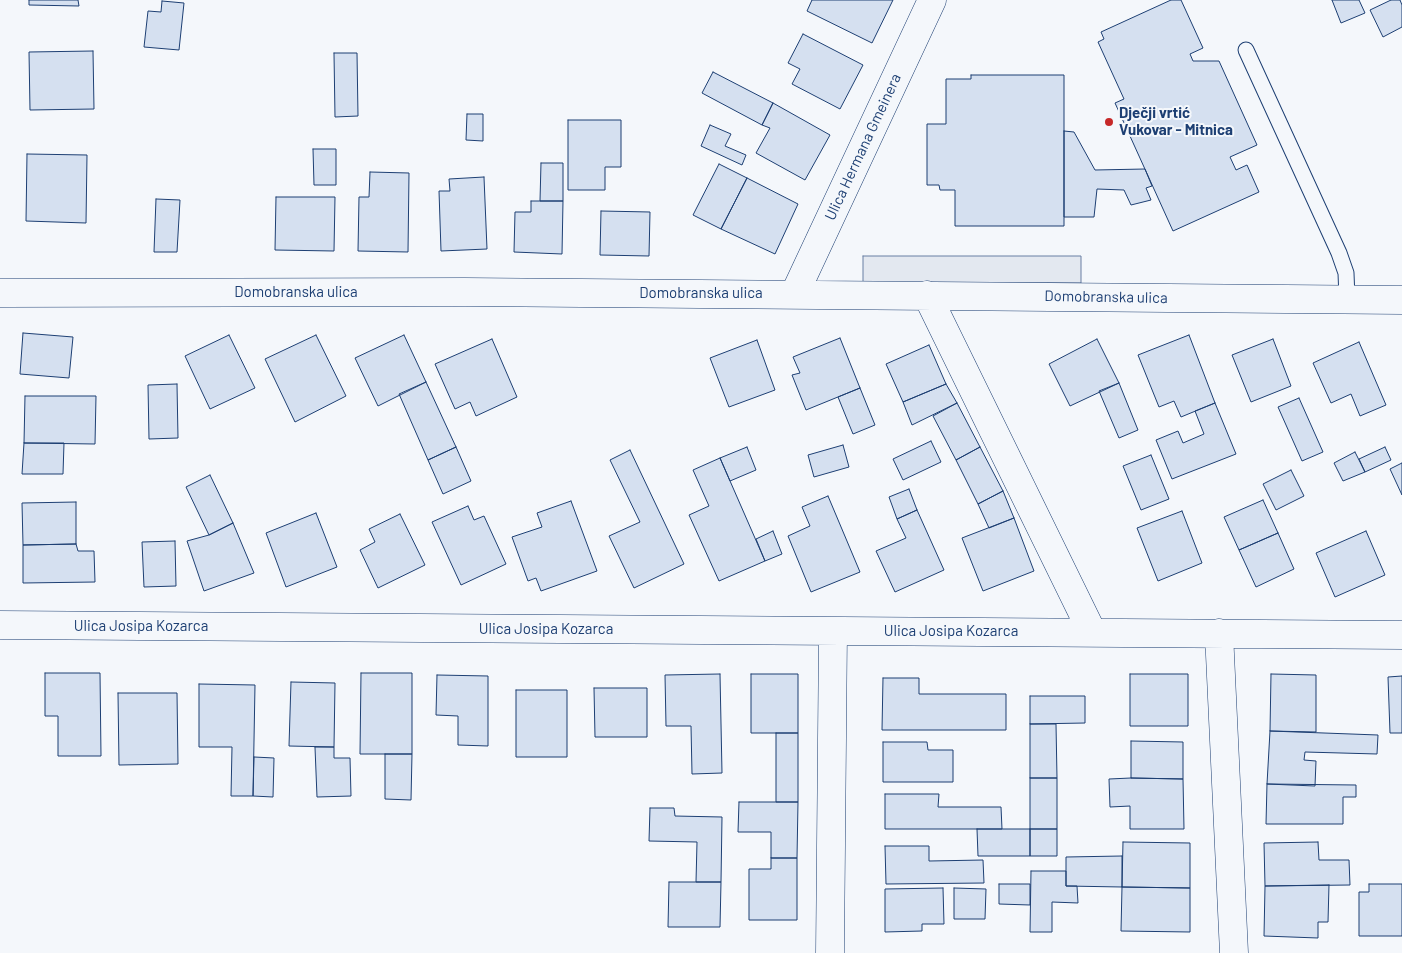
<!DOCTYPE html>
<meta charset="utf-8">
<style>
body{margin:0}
canvas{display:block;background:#f4f7fb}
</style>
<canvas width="1402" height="953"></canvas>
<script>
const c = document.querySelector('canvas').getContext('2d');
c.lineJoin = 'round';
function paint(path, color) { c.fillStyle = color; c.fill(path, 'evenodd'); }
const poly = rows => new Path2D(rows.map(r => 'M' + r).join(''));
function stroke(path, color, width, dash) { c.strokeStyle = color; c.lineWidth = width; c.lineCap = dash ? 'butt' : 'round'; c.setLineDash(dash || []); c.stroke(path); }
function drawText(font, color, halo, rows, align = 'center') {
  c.font = font + ' Barlow,sans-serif'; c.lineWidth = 4; c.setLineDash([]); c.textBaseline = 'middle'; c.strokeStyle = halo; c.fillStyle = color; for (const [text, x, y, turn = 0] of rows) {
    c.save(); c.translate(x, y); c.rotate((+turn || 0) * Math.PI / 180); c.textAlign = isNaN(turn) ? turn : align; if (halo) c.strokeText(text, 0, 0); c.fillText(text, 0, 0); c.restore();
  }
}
const parking = poly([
 [863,256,1081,256,1081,283,863,283,863,256]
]);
paint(parking, '#e3e8f0');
stroke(parking, '#687fa3', 1);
const building = poly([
 [29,0,78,0,79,6,29,5,29,0],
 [812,0,893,0,872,43,807,11,812,0],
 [1171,0,1181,0,1203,48,1190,54,1193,61,1219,61,1257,145,1230,157,1236,170,1247,165,1259,192,1173,231,1115,103,1124,99,1098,42,1104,39,1101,32,1171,0],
 [1332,0,1359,0,1365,13,1341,23,1332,0],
 [1391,0,1400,0,1402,5,1402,27,1383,37,1370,10,1391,0],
 [162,1,184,3,179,50,144,47,148,11,161,12,162,1],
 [803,34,863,65,840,109,792,84,800,69,788,63,803,34],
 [93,51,94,109,30,110,29,52,93,51],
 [334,53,357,53,358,116,335,117,334,53],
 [713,72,773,103,762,125,702,93,713,72],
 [971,75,1064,75,1064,226,955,226,955,190,940,190,939,185,927,185,927,124,946,124,946,79,971,79,971,75],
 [773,103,830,135,805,180,756,153,770,128,762,125,773,103],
 [467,114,483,114,483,141,466,140,467,114],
 [568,120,621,120,621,167,605,167,605,190,568,190,568,120],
 [710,125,731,134,725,146,746,155,742,165,701,146,710,125],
 [1064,131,1074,132,1095,170,1145,169,1152,186,1146,188,1151,200,1131,205,1124,190,1097,189,1094,217,1064,217,1064,131],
 [313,149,336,149,336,185,314,185,313,149],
 [27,154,87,155,86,223,26,221,27,154],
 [541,163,563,163,563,201,540,201,541,163],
 [719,164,747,178,721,229,693,215,719,164],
 [370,172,409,173,408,252,358,251,359,197,369,197,370,172],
 [484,177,487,249,441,251,439,191,450,191,449,179,484,177],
 [747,178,798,204,775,254,721,229,747,178],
 [276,197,335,197,334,251,275,250,276,197],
 [156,199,180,200,177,252,154,252,156,199],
 [531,201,563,201,562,254,514,252,515,212,531,212,531,201],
 [601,211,650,212,649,256,600,255,601,211],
 [23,333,73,337,69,378,20,374,23,333],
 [229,335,255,388,210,409,185,356,229,335],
 [316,335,346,396,295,422,265,359,316,335],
 [404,335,426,382,378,406,355,358,404,335],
 [1189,335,1215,403,1181,417,1174,401,1159,407,1138,355,1189,335],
 [840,338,860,388,806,410,792,375,800,373,793,357,840,338],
 [492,339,517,397,476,416,470,402,455,409,435,364,492,339],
 [1097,339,1119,383,1070,406,1049,364,1097,339],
 [1273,339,1291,386,1251,402,1232,355,1273,339],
 [757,340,775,390,729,407,710,358,757,340],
 [1359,342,1386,405,1360,416,1351,394,1331,403,1313,363,1359,342],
 [929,345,946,384,903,402,886,364,929,345],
 [426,382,456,447,428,460,399,394,426,382],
 [1119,383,1138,430,1119,438,1099,391,1119,383],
 [177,384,178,438,149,439,148,385,177,384],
 [946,384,957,403,912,425,903,402,946,384],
 [860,388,875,425,853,434,838,397,860,388],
 [25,396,96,396,95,444,24,443,25,396],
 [1299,398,1323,452,1302,461,1278,407,1299,398],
 [957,403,980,447,956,460,933,416,957,403],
 [1215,403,1236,454,1172,479,1156,440,1178,431,1183,443,1204,434,1195,411,1215,403],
 [931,441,941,462,903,480,893,459,931,441],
 [24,443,64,443,63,474,22,474,24,443],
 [843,445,849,467,814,477,808,455,843,445],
 [456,447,471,481,443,494,428,460,456,447],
 [747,447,756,470,730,481,720,458,747,447],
 [980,447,1003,491,978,504,956,460,980,447],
 [1385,447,1391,460,1365,472,1359,459,1385,447],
 [630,450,684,564,634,588,609,536,640,522,610,460,630,450],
 [1355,452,1365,472,1343,481,1334,463,1355,452],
 [1151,455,1169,499,1141,510,1123,466,1151,455],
 [720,458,765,561,719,581,689,515,709,506,693,470,720,458],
 [1402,463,1402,495,1390,469,1402,463],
 [1291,470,1304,496,1276,510,1263,484,1291,470],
 [210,475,233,523,209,535,186,487,210,475],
 [909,489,917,510,897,519,889,497,909,489],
 [1003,491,1014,518,989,528,978,504,1003,491],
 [828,496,860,572,811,592,788,536,810,526,802,507,828,496],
 [1263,500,1278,533,1239,550,1224,517,1263,500],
 [571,501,597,571,541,591,536,578,528,581,512,537,542,527,537,513,571,501],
 [76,502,76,544,23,545,22,503,76,502],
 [468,506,474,520,484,516,506,564,461,585,432,522,468,506],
 [917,510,944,570,895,592,876,551,906,538,897,519,917,510],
 [1182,511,1202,563,1158,581,1137,528,1182,511],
 [316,513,337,567,286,587,266,533,316,513],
 [400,514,425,565,378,588,360,550,375,542,369,529,400,514],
 [1014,518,1034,571,983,591,962,538,1014,518],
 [233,523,254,573,204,591,187,541,209,535,233,523],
 [773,531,782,554,765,561,756,539,773,531],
 [1366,531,1385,575,1335,597,1316,553,1366,531],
 [1278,533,1294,569,1256,587,1239,550,1278,533],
 [175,541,176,586,144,587,142,542,175,541],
 [76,544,78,551,94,551,95,582,23,583,23,545,76,544],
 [45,673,100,673,101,756,58,756,58,716,45,716,45,673],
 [361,673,412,673,412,754,360,754,361,673],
 [720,674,722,773,692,774,691,726,666,726,665,675,720,674],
 [751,674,798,674,798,733,751,733,751,674],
 [1130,674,1188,674,1188,726,1130,726,1130,674],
 [1271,674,1316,675,1316,732,1270,731,1271,674],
 [437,675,488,676,488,746,458,745,458,716,436,715,437,675],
 [1402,676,1402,733,1390,733,1388,677,1402,676],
 [883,678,919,678,919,694,1006,694,1006,730,882,730,883,678],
 [291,682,335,683,334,747,289,746,291,682],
 [199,684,255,685,253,796,231,796,232,747,199,747,199,684],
 [594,688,647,688,647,737,595,737,594,688],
 [516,690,567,690,567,757,516,757,516,690],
 [118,693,177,693,178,764,119,765,118,693],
 [1030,696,1085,696,1085,723,1030,724,1030,696],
 [1030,724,1056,724,1057,778,1030,778,1030,724],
 [1270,731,1378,735,1377,754,1305,752,1304,760,1316,761,1315,786,1267,784,1270,731],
 [776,733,798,733,798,802,776,802,776,733],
 [1131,741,1183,742,1183,779,1131,778,1131,741],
 [883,742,927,742,928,750,953,750,953,782,883,782,883,742],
 [315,747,334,747,334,758,350,758,351,796,317,797,315,747],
 [385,754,412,754,411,800,385,799,385,754],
 [254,757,274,758,273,797,253,796,254,757],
 [1030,778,1057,778,1057,829,1030,829,1030,778],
 [1131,778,1183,779,1184,829,1130,829,1130,806,1110,807,1109,779,1131,778],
 [1267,784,1356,785,1356,797,1343,797,1343,824,1266,824,1267,784],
 [885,794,939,794,938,807,1001,807,1002,829,885,829,885,794],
 [739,802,798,802,797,858,771,858,771,832,738,832,739,802],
 [650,808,674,808,675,816,722,817,721,882,696,882,697,842,649,841,650,808],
 [977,829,1030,829,1030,856,978,856,977,829],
 [1030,829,1057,829,1057,856,1030,856,1030,829],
 [1123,842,1190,843,1190,888,1122,887,1123,842],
 [1318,842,1319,860,1349,860,1350,885,1265,886,1264,843,1318,842],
 [885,846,929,846,929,861,983,860,984,883,886,884,885,846],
 [1122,856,1122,887,1066,886,1066,857,1122,856],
 [771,858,797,858,797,920,749,920,749,869,771,869,771,858],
 [1031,871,1066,871,1066,886,1077,886,1078,903,1052,902,1052,932,1030,932,1031,871],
 [669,882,721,882,720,927,668,927,669,882],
 [999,884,1030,884,1030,905,999,904,999,884],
 [1369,884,1402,884,1402,936,1359,936,1359,892,1369,892,1369,884],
 [1329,885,1328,922,1318,922,1318,938,1264,936,1265,886,1329,885],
 [1122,887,1190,888,1190,932,1121,931,1122,887],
 [943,888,944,924,922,924,922,931,885,932,885,889,943,888],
 [954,888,986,889,985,919,954,919,954,888]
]);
paint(building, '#d5e0f0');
stroke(building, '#1d3f73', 1);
const service = poly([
 [1246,50,1339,253,1346,273,1347,299]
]);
const minor = poly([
 [0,293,465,292,1402,300],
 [795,293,932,0],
 [927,295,1092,632],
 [0,625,1402,635],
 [1219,633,1234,953],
 [830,953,833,631]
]);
stroke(service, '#1d3f73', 17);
stroke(minor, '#1d3f73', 29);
stroke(service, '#f4f7fb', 15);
stroke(minor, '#f4f7fb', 28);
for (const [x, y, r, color] of [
 [1109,122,5,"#c62828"]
]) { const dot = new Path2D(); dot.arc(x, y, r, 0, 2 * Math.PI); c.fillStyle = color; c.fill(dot); stroke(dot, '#f4f7fb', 2); }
drawText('bold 15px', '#1d3f73', '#f4f7fb', [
 ["Dječji vrtić",1119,113],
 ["Vukovar - Mitnica",1119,130]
], 'left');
drawText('15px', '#1d3f73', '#f4f7fb', [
 ["Ulica Hermana Gmeinera",863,147,-65],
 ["Domobranska ulica",296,292],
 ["Domobranska ulica",701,293],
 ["Domobranska ulica",1106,297,1],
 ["Ulica Josipa Kozarca",141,626],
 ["Ulica Josipa Kozarca",546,629],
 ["Ulica Josipa Kozarca",951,631]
]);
</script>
